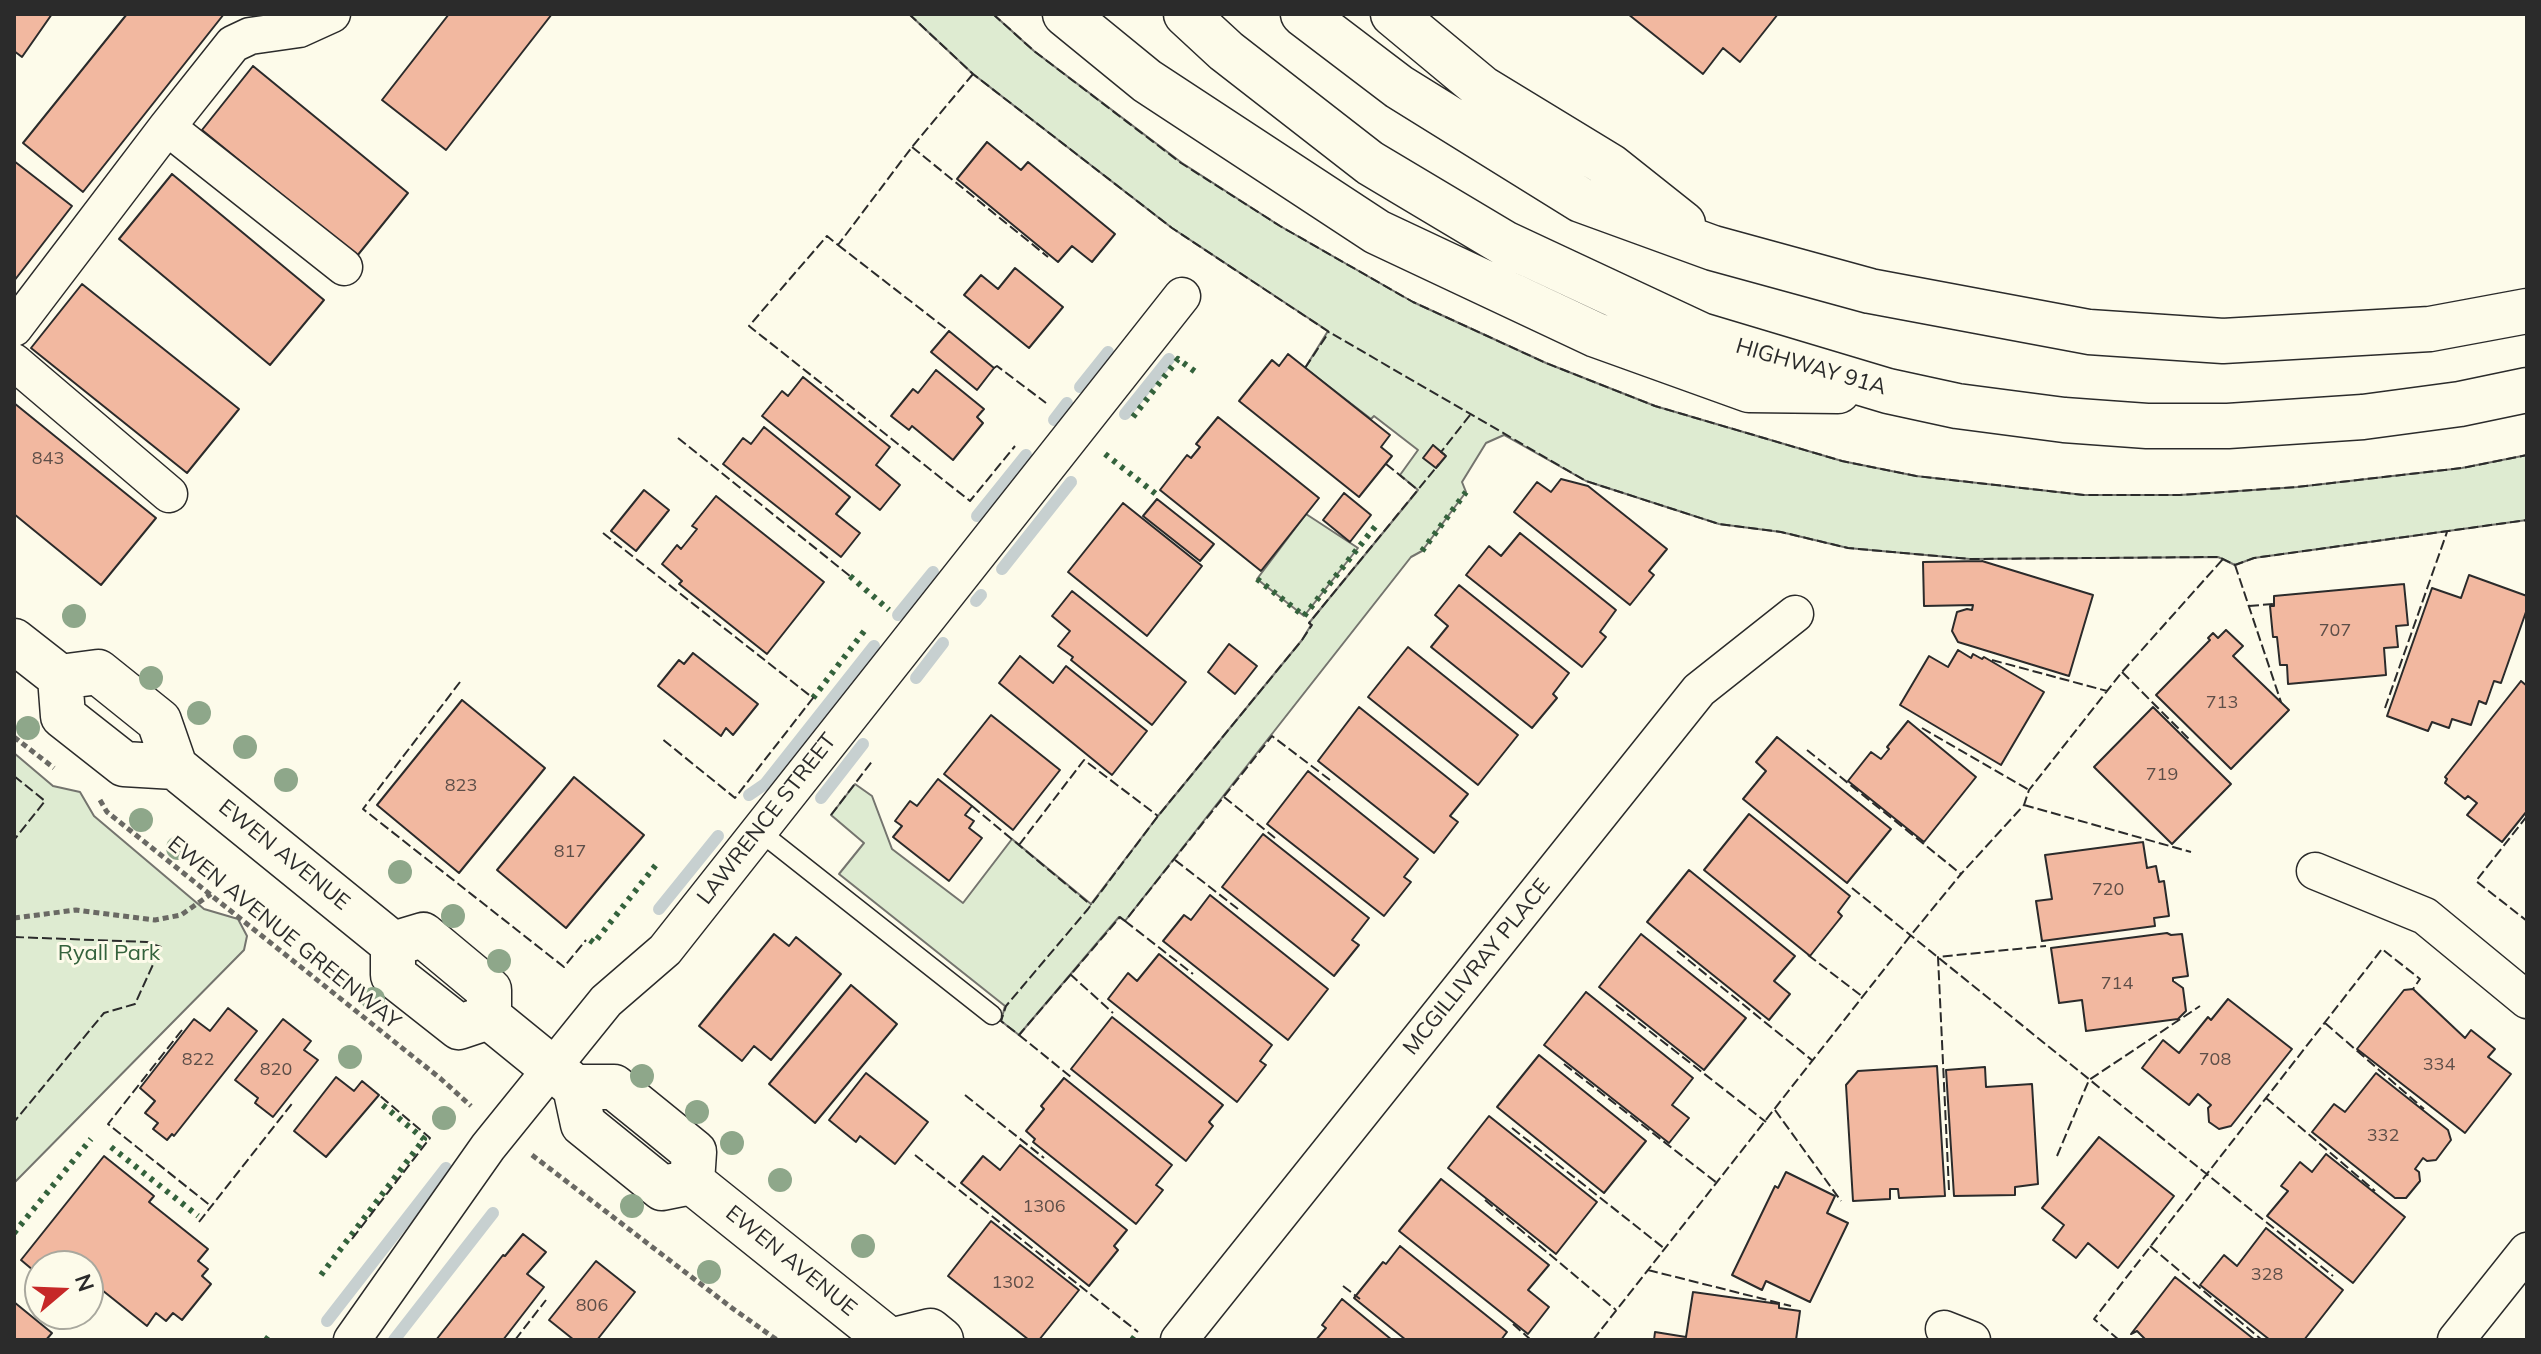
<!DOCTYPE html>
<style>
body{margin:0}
#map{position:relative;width:2541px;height:1354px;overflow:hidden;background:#fdfbea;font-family:Mulish,sans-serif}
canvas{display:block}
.frame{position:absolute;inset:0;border:16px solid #2b2b2b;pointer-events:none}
.north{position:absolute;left:24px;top:1250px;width:80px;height:80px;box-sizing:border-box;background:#fdfbea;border:2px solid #a9a89e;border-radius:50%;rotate:71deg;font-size:22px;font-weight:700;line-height:32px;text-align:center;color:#2b2b2b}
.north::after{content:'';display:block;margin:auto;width:28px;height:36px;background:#c62828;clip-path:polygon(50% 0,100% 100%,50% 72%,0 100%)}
</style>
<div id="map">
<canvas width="2541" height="1354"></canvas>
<div class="frame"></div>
<div class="north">N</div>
</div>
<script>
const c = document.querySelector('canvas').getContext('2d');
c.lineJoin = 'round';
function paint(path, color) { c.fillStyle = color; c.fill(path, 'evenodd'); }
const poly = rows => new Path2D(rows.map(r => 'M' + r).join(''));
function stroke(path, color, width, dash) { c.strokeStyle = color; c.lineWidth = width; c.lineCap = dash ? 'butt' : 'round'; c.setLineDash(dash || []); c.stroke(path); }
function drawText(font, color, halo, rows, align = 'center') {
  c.font = font + ' Mulish,sans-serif'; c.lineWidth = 6; c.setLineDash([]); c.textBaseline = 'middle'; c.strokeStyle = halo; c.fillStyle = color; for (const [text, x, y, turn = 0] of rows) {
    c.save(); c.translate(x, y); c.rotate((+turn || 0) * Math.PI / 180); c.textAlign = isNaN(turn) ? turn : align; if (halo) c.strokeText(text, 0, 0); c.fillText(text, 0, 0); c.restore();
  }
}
const green = poly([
 [909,14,993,14,1034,51,1182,163,1280,226,1413,302,1546,363,1655,406,1842,461,1916,476,2084,495,2180,495,2297,487,2462,468,2527,455,2527,520,2254,558,2235,565,2218,557,1970,559,1848,548,1781,532,1719,524,1586,481,1504,435,1486,443,1462,482,1466,492,1422,551,1411,557,1125,921,1119,917,1019,1035,1001,1021,1005,1006,839,874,864,843,831,815,855,784,872,796,892,849,963,903,1012,839,1091,904,1158,816,1302,640,1311,625,1309,623,1418,490,1400,475,1418,450,1374,416,1371,419,1305,368,1328,331,1172,228,973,74,909,14],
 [1306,514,1358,548,1304,616,1257,579,1306,514],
 [14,753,53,786,80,792,94,816,204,909,238,919,247,936,244,950,14,1183,14,753]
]);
paint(green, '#deebd1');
stroke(green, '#74746e', 2);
stroke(poly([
 [1080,387,1108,352],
 [1125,414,1169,359],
 [1054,420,1067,403],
 [977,516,1026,455],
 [1002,569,1071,482],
 [976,601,981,595],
 [898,615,933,572],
 [916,678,943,643],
 [749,795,765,784,874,646],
 [821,798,863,744],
 [659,909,718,836],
 [327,1321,446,1168],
 [394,1340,493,1213]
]), '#c7d0d0', 12);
const building = poly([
 [14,14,52,14,22,57,14,51,14,14],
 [127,14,224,14,83,192,23,143,127,14],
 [449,14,552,14,446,150,382,100,449,14],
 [1628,14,1778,14,1740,62,1723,48,1703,74,1628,14],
 [253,66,408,193,357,256,202,130,253,66],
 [987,142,1021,170,1028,162,1115,234,1092,262,1072,246,1058,262,957,179,987,142],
 [14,161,72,206,14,281,14,161],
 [172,174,324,300,270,365,119,239,172,174],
 [1015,268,1063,307,1029,348,964,295,981,275,998,289,1015,268],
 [82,284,239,409,187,473,31,348,82,284],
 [949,331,994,368,977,390,931,352,949,331],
 [1288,354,1390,435,1381,447,1392,456,1359,497,1239,401,1272,360,1279,366,1288,354],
 [936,370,984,409,977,417,983,423,953,460,912,426,909,430,891,416,913,389,918,393,936,370],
 [803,377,890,447,876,465,900,485,880,510,762,416,782,391,788,396,803,377],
 [14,403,156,518,101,585,14,514,14,403],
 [1218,417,1319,498,1261,571,1160,490,1187,455,1191,458,1200,447,1196,444,1218,417],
 [764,427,850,497,836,514,860,533,841,557,723,464,743,438,751,444,764,427],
 [1433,445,1446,456,1436,468,1423,458,1433,445],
 [1561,479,1588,486,1667,549,1649,571,1654,575,1630,605,1514,512,1537,482,1551,492,1561,479],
 [644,490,669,510,636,551,611,531,644,490],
 [1344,493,1371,515,1350,542,1323,520,1344,493],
 [716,496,824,582,767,654,679,584,682,581,662,564,677,545,681,549,697,529,692,526,716,496],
 [1157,499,1214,544,1200,561,1143,516,1157,499],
 [1123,503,1202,566,1147,636,1068,572,1123,503],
 [1520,533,1616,610,1600,632,1606,637,1582,667,1466,575,1489,546,1501,556,1520,533],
 [1982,561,2093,595,2069,676,1958,642,1952,631,1957,612,1967,609,1972,610,1973,605,1924,606,1923,562,1982,561],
 [2469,575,2527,596,2527,609,2501,683,2494,681,2486,704,2479,701,2471,725,2452,719,2449,728,2432,722,2428,731,2387,716,2432,588,2461,598,2469,575],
 [2404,584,2408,625,2396,626,2398,647,2384,648,2386,675,2288,684,2287,665,2280,665,2277,637,2273,637,2270,606,2274,606,2274,596,2404,584],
 [1459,585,1569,673,1553,694,1557,698,1532,728,1431,647,1448,626,1435,615,1459,585],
 [1072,591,1186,682,1152,725,1071,660,1073,657,1058,646,1070,631,1052,616,1072,591],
 [2226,630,2243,646,2233,656,2289,710,2231,769,2156,695,2210,640,2208,638,2213,633,2218,638,2226,630],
 [1229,644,1257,666,1235,694,1208,672,1229,644],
 [1408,647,1518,735,1478,785,1368,697,1408,647],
 [1958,650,1971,658,1973,654,1982,659,1984,657,2044,692,2001,765,1900,705,1929,656,1948,667,1958,650],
 [693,653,758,704,733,735,726,728,721,736,658,686,679,660,684,664,693,653],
 [1020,656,1053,683,1066,666,1147,731,1112,775,999,683,1020,656],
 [2521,681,2527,686,2527,811,2502,842,2467,815,2477,803,2468,796,2465,799,2445,783,2447,779,2445,777,2521,681],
 [462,700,545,768,459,873,377,805,462,700],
 [1359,707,1468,794,1450,816,1458,822,1434,853,1318,761,1359,707],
 [2153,707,2231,784,2172,844,2094,767,2153,707],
 [991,715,1060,770,1013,830,944,774,991,715],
 [1908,721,1976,777,1924,842,1848,781,1871,752,1881,759,1889,749,1887,747,1908,721],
 [1777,737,1891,829,1847,883,1743,799,1766,771,1756,762,1777,737],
 [1308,771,1418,859,1404,877,1411,882,1384,916,1267,824,1308,771],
 [574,777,644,835,566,928,497,870,574,777],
 [938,779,972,806,965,815,974,821,969,828,982,838,949,881,893,837,902,826,895,821,910,801,917,806,938,779],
 [1749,814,1850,896,1838,912,1842,916,1810,956,1704,870,1749,814],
 [1263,834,1369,918,1352,940,1359,945,1334,976,1222,887,1263,834],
 [2143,842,2147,868,2156,866,2159,882,2164,881,2169,916,2154,918,2155,926,2042,941,2036,901,2052,899,2045,855,2143,842],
 [1689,870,1795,956,1774,981,1790,994,1769,1020,1647,922,1689,870],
 [1210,895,1328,989,1288,1040,1163,941,1184,915,1191,920,1210,895],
 [2167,933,2171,935,2182,934,2188,976,2173,978,2173,981,2183,988,2186,1011,2178,1019,2086,1031,2082,1000,2059,1003,2051,948,2167,933],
 [774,934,789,946,796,937,841,974,771,1060,754,1046,742,1061,699,1026,774,934],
 [1641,934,1746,1018,1704,1070,1599,987,1641,934],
 [1159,954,1272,1045,1260,1061,1266,1065,1237,1102,1108,999,1128,973,1137,981,1159,954],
 [851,985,897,1024,815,1123,769,1084,851,985],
 [2413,989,2465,1038,2471,1030,2495,1049,2488,1057,2511,1074,2465,1133,2357,1049,2404,990,2413,989],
 [1586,992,1693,1078,1672,1105,1689,1118,1669,1143,1544,1045,1586,992],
 [2228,999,2292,1049,2231,1126,2219,1129,2209,1122,2208,1108,2211,1105,2198,1094,2189,1105,2142,1068,2163,1040,2179,1053,2208,1017,2211,1020,2228,999],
 [228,1008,257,1031,174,1136,172,1134,167,1140,153,1129,158,1123,145,1113,155,1101,140,1088,194,1019,210,1031,228,1008],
 [1112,1017,1223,1105,1209,1122,1213,1126,1186,1161,1071,1069,1112,1017],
 [283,1019,311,1041,304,1050,318,1060,273,1117,255,1103,258,1098,235,1080,283,1019],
 [1539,1055,1646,1141,1604,1193,1497,1107,1539,1055],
 [1937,1066,1945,1196,1899,1198,1898,1189,1890,1189,1890,1199,1853,1201,1846,1085,1858,1071,1937,1066],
 [1985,1067,1986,1087,2032,1084,2038,1184,2015,1187,2015,1195,1954,1196,1946,1070,1985,1067],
 [866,1073,928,1122,895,1164,860,1136,856,1142,829,1120,866,1073],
 [2376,1073,2448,1130,2451,1140,2436,1160,2427,1161,2423,1158,2415,1169,2419,1172,2420,1181,2406,1198,2395,1198,2312,1132,2334,1104,2345,1112,2376,1073],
 [336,1077,354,1091,362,1081,379,1095,326,1157,294,1131,336,1077],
 [1064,1078,1172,1165,1156,1185,1163,1190,1136,1224,1033,1142,1035,1139,1026,1131,1044,1109,1041,1106,1064,1078],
 [1489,1116,1597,1202,1556,1254,1448,1168,1489,1116],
 [2099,1137,2174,1196,2118,1268,2088,1243,2076,1258,2053,1240,2064,1225,2042,1208,2099,1137],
 [1020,1145,1127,1230,1114,1246,1118,1250,1089,1286,961,1183,983,1156,1000,1170,1020,1145],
 [2326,1154,2405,1217,2353,1283,2267,1216,2288,1191,2281,1186,2300,1162,2312,1172,2326,1154],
 [104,1156,154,1196,149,1202,208,1249,198,1261,208,1269,202,1276,211,1284,182,1320,173,1313,166,1321,156,1313,147,1326,97,1286,88,1297,88,1266,40,1266,40,1276,21,1260,104,1156],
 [1786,1172,1835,1196,1827,1213,1848,1223,1810,1302,1766,1281,1762,1290,1732,1275,1775,1186,1778,1188,1786,1172],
 [1441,1179,1549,1265,1528,1290,1549,1307,1528,1334,1399,1231,1441,1179],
 [991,1221,1079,1290,1039,1340,1029,1340,948,1276,991,1221],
 [2266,1228,2343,1290,2304,1340,2270,1340,2200,1285,2224,1255,2237,1266,2266,1228],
 [523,1234,546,1252,527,1274,544,1287,503,1340,436,1340,503,1255,505,1256,523,1234],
 [1400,1246,1507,1332,1501,1340,1406,1340,1354,1298,1383,1262,1386,1264,1400,1246],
 [596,1261,635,1292,597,1340,574,1340,549,1320,596,1261],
 [2175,1277,2255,1340,2146,1340,2137,1331,2131,1334,2175,1277],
 [1693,1292,1779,1304,1779,1308,1800,1311,1796,1340,1654,1340,1655,1332,1686,1337,1693,1292],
 [1342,1299,1392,1340,1316,1340,1326,1328,1322,1325,1342,1299],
 [14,1302,52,1333,46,1340,14,1340,14,1302]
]);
paint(building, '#f2b8a0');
stroke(building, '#2b2b2b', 2);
const service = poly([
 [759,831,992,1015]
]);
const minor = poly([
 [167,127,344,267],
 [14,328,167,127,233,44,250,36,299,29,332,14],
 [14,362,169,494],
 [2315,871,2425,916,2527,1000],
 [1944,1329,1972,1340],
 [352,1340,488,1147,606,1001,665,950,1182,296],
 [1179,1340,1699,690,1795,614],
 [2456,1340,2527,1251]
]);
const tertiary = poly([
 [14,641,60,677,98,672,159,721,175,767,393,944],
 [60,677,63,716,124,764,175,767],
 [393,944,423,935,489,990,489,1017,575,1087,583,1124,662,1188,692,1182],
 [393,944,393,975,459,1027,489,1017],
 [575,1087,614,1087,656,1121,694,1152,692,1182],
 [692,1182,889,1340],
 [894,1340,930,1331,941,1340]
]);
const motorway = poly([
 [1065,14,1147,81,1377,232,1596,335,1749,390,1838,391],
 [1186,14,1226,51,1370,163,1504,243,1701,335,1888,391,1957,406,2064,420,2147,426,2228,426,2363,417,2460,404,2527,390],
 [1303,14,1399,87,1581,200,1713,248,1870,291,2089,332,2223,341,2430,329,2527,311],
 [1393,14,1482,88,1610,166,1683,224]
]);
stroke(service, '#2b2b2b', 21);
stroke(minor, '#2b2b2b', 39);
stroke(tertiary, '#2b2b2b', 47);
stroke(motorway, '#2b2b2b', 47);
stroke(poly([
 [14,737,54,768],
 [100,800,107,812,441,1079,471,1106],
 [14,918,76,910,155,920,181,915,211,894],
 [532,1155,732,1308,777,1340]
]), '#6a6964', 5, [6, 4]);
stroke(service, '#fdfbea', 18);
stroke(minor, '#fdfbea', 36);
stroke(tertiary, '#fdfbea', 44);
stroke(motorway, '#fdfbea', 44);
stroke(poly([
 [1133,417,1178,359,1197,373],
 [1105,454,1156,494],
 [1422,551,1466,492],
 [850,576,889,610],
 [1257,579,1304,616,1378,523],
 [813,698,865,630],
 [590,940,594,943,659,861],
 [111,1147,198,1216],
 [14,1233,91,1139],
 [321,1275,424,1139,379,1102],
 [266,1340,269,1336],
 [1132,1340,1138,1332]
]), '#34623c', 6, [4, 6]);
stroke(poly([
 [909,14,973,74,1172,228,1329,332,1586,481,1719,524,1781,532,1848,548,1970,559,2219,557,2235,565,2254,558,2527,520],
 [993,14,1034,51,1181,163,1280,226,1413,302,1546,363,1655,406,1842,461,1916,476,2084,495,2180,495,2297,487,2462,468,2527,455],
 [973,74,912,147,838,245,827,236,749,326,970,501,1015,446],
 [912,147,1048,257],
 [838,245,949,331],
 [994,368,997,366,1046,403],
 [1305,368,1329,332],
 [678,438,850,576],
 [1445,455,1441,452,1470,415],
 [1386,464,1418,490],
 [603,533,813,698,735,798,661,738],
 [2235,565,2281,702],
 [2249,606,2273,604],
 [1992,660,2107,691],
 [2122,672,2191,741],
 [460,682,363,809,564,967,586,940],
 [2385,708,2447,532],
 [1922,728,2029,790],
 [1807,750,1961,874],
 [14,776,45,801,14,840],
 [1330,780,1272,736,1125,921,1120,917,1019,1035,1001,1021,1006,1006,1088,909,1158,816,1302,640,1312,625,1309,623,1439,464],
 [1224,797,1275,838],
 [2024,805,2191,852],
 [972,806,1091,905],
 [831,815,873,760],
 [2527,816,2476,881,2527,921],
 [1019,845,1084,760,1158,816],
 [1175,860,1238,909],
 [1852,888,2333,1276],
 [1125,921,1193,974],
 [14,937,147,942,161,947,135,1004,104,1013,14,1122],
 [1677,951,1813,1061],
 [1808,955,1863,997],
 [1070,974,1113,1013],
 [1616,1005,1766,1122],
 [2325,1023,2424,1109],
 [182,1030,108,1124,212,1207],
 [1019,1035,1071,1077],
 [1564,1064,1717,1183],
 [965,1095,1044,1158],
 [2266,1098,2375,1191],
 [1775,1110,1841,1201],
 [1512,1128,1665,1249],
 [915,1155,1138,1332],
 [2057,1156,2089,1080,2200,1006],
 [1949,1190,1938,957,2046,946],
 [1485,1200,1616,1310],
 [199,1222,294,1101],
 [352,1239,430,1138,379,1095],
 [2150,1246,2262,1340],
 [1648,1270,1791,1306],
 [1343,1286,1360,1299],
 [1513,1324,1531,1340],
 [515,1340,546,1300],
 [1593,1340,1911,935,1961,874,2024,805,2029,790,2122,672,2223,559],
 [2119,1340,2094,1319,2382,949,2420,979,2413,989]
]), '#2b2b2b', 2, [10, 4]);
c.fillStyle = '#8ea78a';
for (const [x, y] of [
 [74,616],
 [151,678],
 [199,713],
 [28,728],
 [245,747],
 [286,780],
 [141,820],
 [178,848],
 [400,872],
 [453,916],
 [499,961],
 [373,999],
 [350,1057],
 [642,1076],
 [697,1112],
 [444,1118],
 [732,1143],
 [780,1180],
 [632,1206],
 [863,1246],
 [709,1272]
]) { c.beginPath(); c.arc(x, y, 12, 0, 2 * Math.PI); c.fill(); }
drawText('18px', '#5d4e48', null, [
 ["843",48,459],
 ["707",2335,631],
 ["713",2222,703],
 ["719",2162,775],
 ["823",461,786],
 ["817",570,852],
 ["720",2108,890],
 ["714",2117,984],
 ["822",198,1060],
 ["708",2215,1060],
 ["334",2439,1065],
 ["820",276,1070],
 ["332",2383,1136],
 ["1306",1044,1207],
 ["328",2267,1275],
 ["1302",1013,1283],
 ["806",592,1306]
]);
drawText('22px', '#2b2b2b', '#fdfbea', [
 ["HIGHWAY 91A",1811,367,16],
 ["LAWRENCE STREET",767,819,-52],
 ["EWEN AVENUE",284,855,39],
 ["EWEN AVENUE GREENWAY",284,933,39],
 ["MCGILLIVRAY PLACE",1477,967,-51],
 ["EWEN AVENUE",791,1261,39]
]);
drawText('22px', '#34623c', '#fdfbea', [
 ["Ryall Park",109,953]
]);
</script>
